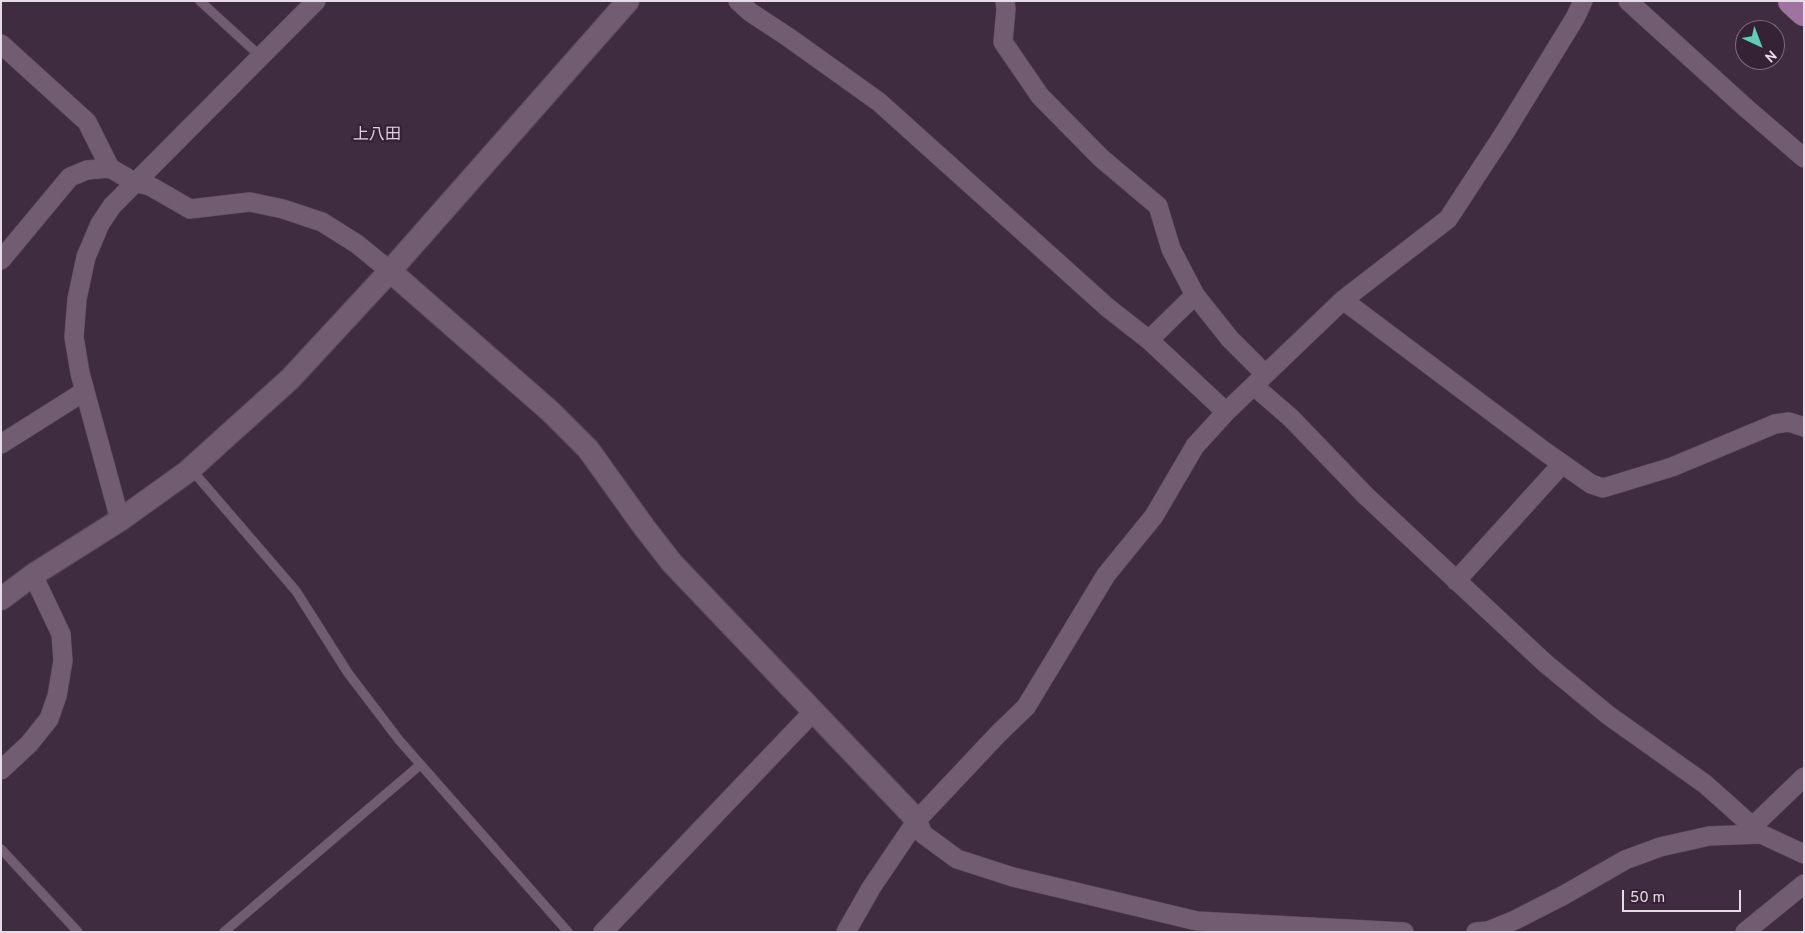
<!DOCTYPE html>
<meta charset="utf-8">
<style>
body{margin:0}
#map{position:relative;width:1805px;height:933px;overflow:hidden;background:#3f2c40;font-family:Overpass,sans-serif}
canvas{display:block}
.frame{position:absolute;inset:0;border:2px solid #e7dbe7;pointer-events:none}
.north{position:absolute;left:1735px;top:20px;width:50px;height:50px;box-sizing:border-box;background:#352235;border:1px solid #7c6c7c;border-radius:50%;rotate:137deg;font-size:14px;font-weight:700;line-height:20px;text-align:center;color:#e7dbe7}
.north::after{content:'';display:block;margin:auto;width:18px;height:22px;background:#5eceb8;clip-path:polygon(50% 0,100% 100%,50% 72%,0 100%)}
.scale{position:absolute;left:1622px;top:890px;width:119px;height:22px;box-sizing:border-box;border:2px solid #e7dbe7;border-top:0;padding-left:6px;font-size:15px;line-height:18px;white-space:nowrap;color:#e7dbe7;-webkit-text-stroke:4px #352235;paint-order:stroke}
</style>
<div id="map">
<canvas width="1805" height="933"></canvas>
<div class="frame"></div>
<div class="north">N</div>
<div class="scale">50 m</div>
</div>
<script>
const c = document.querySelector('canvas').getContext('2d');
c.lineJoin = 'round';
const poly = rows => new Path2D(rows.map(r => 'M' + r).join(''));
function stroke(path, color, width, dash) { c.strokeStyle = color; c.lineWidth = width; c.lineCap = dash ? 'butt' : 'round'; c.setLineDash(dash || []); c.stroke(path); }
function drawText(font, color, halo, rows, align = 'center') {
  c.font = font + ' Overpass,"Noto Sans JP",sans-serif'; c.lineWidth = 5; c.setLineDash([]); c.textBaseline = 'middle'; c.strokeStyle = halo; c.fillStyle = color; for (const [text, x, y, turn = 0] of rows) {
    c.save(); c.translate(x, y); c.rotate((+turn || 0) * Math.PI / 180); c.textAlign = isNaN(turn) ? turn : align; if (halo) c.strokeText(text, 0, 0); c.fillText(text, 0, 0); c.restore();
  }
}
const service = poly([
 [200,1,260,56],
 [191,469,296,591,348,673,399,740,568,932],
 [1,849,78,932],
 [224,932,420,765]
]);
const minor = poly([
 [738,1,750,12,788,37,879,102,1108,308,1149,340,1226,412],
 [1005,1,1006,9,1003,42,1040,96,1101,158,1158,206,1171,249,1195,295,1230,339,1265,374],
 [1628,1,1746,108,1804,158],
 [1,44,87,122,110,168,134,182,150,186,190,209,250,202,283,209,322,222,357,244,390,271],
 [1,260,70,177,87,170,110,168],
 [1343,300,1544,451,1591,484,1603,488,1672,467,1775,424,1789,422,1804,427],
 [1149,340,1195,295],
 [1254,386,1291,418,1366,496,1545,663,1608,715,1705,784,1761,834,1804,854],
 [1,444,85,391],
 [120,520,80,373,74,337,77,299,86,257,100,224,112,206,316,1],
 [1456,581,1562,464],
 [1,770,29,744,49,719,57,696,63,661,61,634,33,575],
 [917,820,923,834,957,859,1013,877,1197,921,1404,932],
 [1752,827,1804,777],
 [603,932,814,711],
 [846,932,871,888,917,820,999,733,1026,707,1106,575,1154,516,1195,446,1226,412,1343,300,1448,219,1505,132,1575,18,1583,1],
 [1476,932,1488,931,1515,920,1564,895,1625,860,1660,847,1709,836,1761,834],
 [1745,932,1804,884]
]);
const tertiary = poly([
 [390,271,551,412,588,449,644,527,672,563,917,820],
 [1,599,33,575,120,520,187,472,290,379,390,271,628,1]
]);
const trunk = poly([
 [1792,1,1804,12]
]);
stroke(service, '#584858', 10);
stroke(minor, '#584858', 20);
stroke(tertiary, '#584858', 24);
stroke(trunk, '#584858', 29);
stroke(service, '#715c72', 9);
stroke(minor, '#715c72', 19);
stroke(tertiary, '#715c72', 22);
stroke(trunk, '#9e73a0', 28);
drawText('16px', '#e5cde5', '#352235', [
 ["上八田",377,136]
]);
</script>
